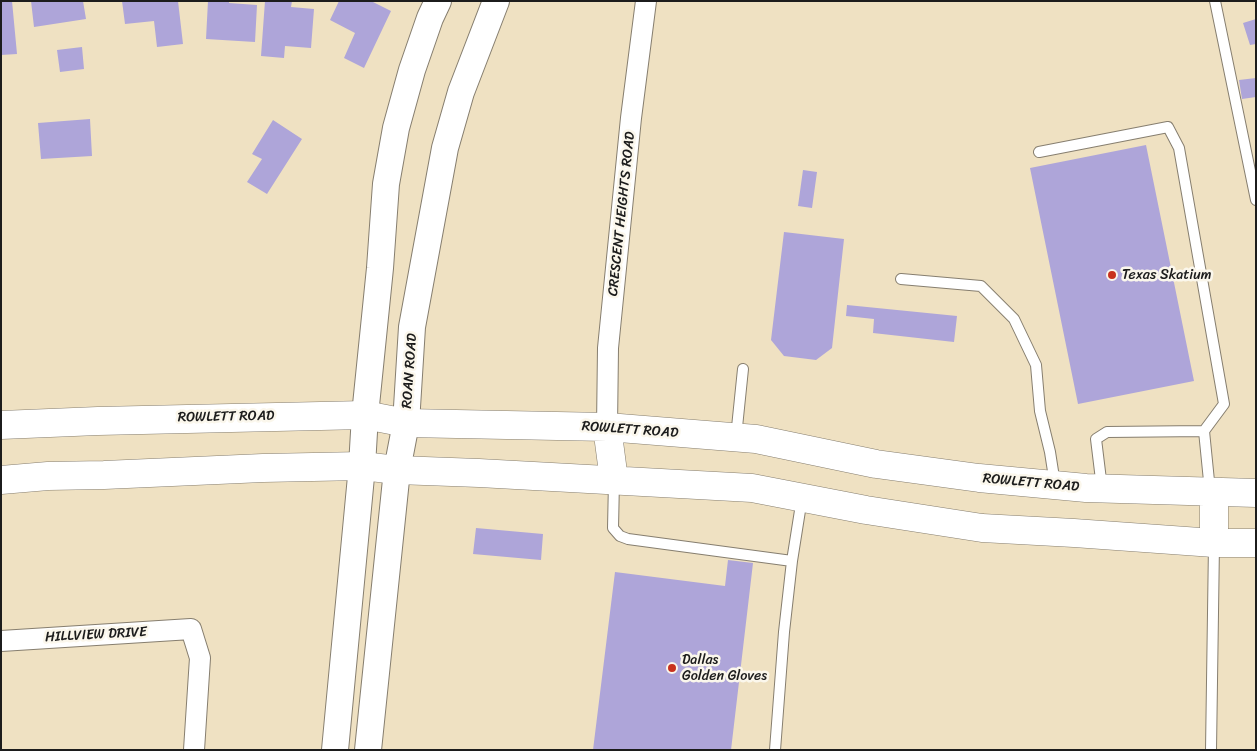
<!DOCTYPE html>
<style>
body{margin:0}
#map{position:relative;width:1257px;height:751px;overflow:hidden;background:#efe1c2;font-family:Sriracha,sans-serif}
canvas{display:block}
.frame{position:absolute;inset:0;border:2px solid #1c1c1c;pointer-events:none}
</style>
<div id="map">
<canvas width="1257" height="751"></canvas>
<div class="frame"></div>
</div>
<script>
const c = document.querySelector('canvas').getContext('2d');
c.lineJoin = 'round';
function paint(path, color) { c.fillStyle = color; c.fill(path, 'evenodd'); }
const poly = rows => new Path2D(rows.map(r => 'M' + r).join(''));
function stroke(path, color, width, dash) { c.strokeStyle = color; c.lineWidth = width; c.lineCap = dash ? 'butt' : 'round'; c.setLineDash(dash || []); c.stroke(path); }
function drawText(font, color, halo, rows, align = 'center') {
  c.font = font + ' Sriracha,sans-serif'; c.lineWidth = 5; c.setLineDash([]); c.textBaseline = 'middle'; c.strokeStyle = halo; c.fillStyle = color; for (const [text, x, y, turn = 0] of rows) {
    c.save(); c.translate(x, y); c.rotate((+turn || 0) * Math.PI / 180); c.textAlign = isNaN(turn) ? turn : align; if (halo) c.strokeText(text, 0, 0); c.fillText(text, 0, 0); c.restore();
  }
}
paint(poly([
 [1,1,12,1,17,54,1,55],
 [31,1,83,1,86,19,34,27],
 [122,1,178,1,183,44,157,47,154,21,125,24],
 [208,1,229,1,229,3,257,5,255,42,206,39],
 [265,1,292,1,291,7,314,9,311,48,285,46,284,58,261,56],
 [339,1,371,1,391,11,364,68,344,58,355,33,330,20],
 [1256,19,1256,44,1250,45,1243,23],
 [82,47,84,69,60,72,57,50],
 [1256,78,1256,97,1242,99,1239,80],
 [90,119,92,156,41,159,38,123],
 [273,120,302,139,267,194,247,182,262,159,252,154],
 [1146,145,1194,381,1078,404,1030,168],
 [803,170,817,172,812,208,798,206],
 [784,232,844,239,832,348,816,360,784,356,771,340],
 [847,305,957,316,954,342,873,333,874,319,846,316],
 [476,528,543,534,541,560,473,554],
 [728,560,753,563,731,750,593,750,615,572,725,586]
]), '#aea5d9');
const service = poly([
 [1215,1,1256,200],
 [1039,152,1168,127,1179,148,1224,404,1204,431,1210,491],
 [901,279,981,286,1014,319,1036,365,1040,411,1050,452,1055,484],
 [736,437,743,369],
 [614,481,613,528,620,536,628,539,792,561,802,498],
 [1102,488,1096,439,1107,432,1204,431],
 [775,750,784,632,792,561],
 [1211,750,1214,544]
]);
const minor = poly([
 [607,427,608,348,631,118,646,1],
 [1,641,191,629,200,658,194,750]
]);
const tertiary = poly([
 [335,750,362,466,365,415,380,268,386,184,396,128,412,70,430,18,438,1],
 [368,750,397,470,406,423,412,327,445,148,461,92,496,1]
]);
const secondary = poly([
 [1,425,98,421,365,415,406,423,607,427,756,439,876,464,979,478,1086,488,1256,493],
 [607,427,614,480],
 [1,480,48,476,104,475,263,468,362,466,397,470,479,473,752,488,866,510,982,528,1074,533,1214,543,1256,543],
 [1214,543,1214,492]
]);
stroke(service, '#867e6f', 12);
stroke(minor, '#867e6f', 22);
stroke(tertiary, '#867e6f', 28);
stroke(secondary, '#867e6f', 29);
stroke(service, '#fff', 10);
stroke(minor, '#fff', 20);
stroke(tertiary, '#fff', 26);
stroke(secondary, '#fff', 28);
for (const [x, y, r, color] of [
 [1112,275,5,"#c8321e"],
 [672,668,5,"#c8321e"]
]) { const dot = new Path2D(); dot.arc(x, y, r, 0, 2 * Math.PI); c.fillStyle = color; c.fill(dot); stroke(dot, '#fbf7ec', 2); }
drawText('14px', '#1c1c1c', '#fbf7ec', [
 ["CRESCENT HEIGHTS ROAD",622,214,-84],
 ["ROAN ROAD",410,371,-86],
 ["ROWLETT ROAD",226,417,-1],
 ["ROWLETT ROAD",630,430,4],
 ["ROWLETT ROAD",1031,483,5],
 ["HILLVIEW DRIVE",96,635,-3]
]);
drawText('14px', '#1c1c1c', '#fbf7ec', [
 ["Texas Skatium",1122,275],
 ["Dallas",682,660],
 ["Golden Gloves",682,676]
], 'left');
</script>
